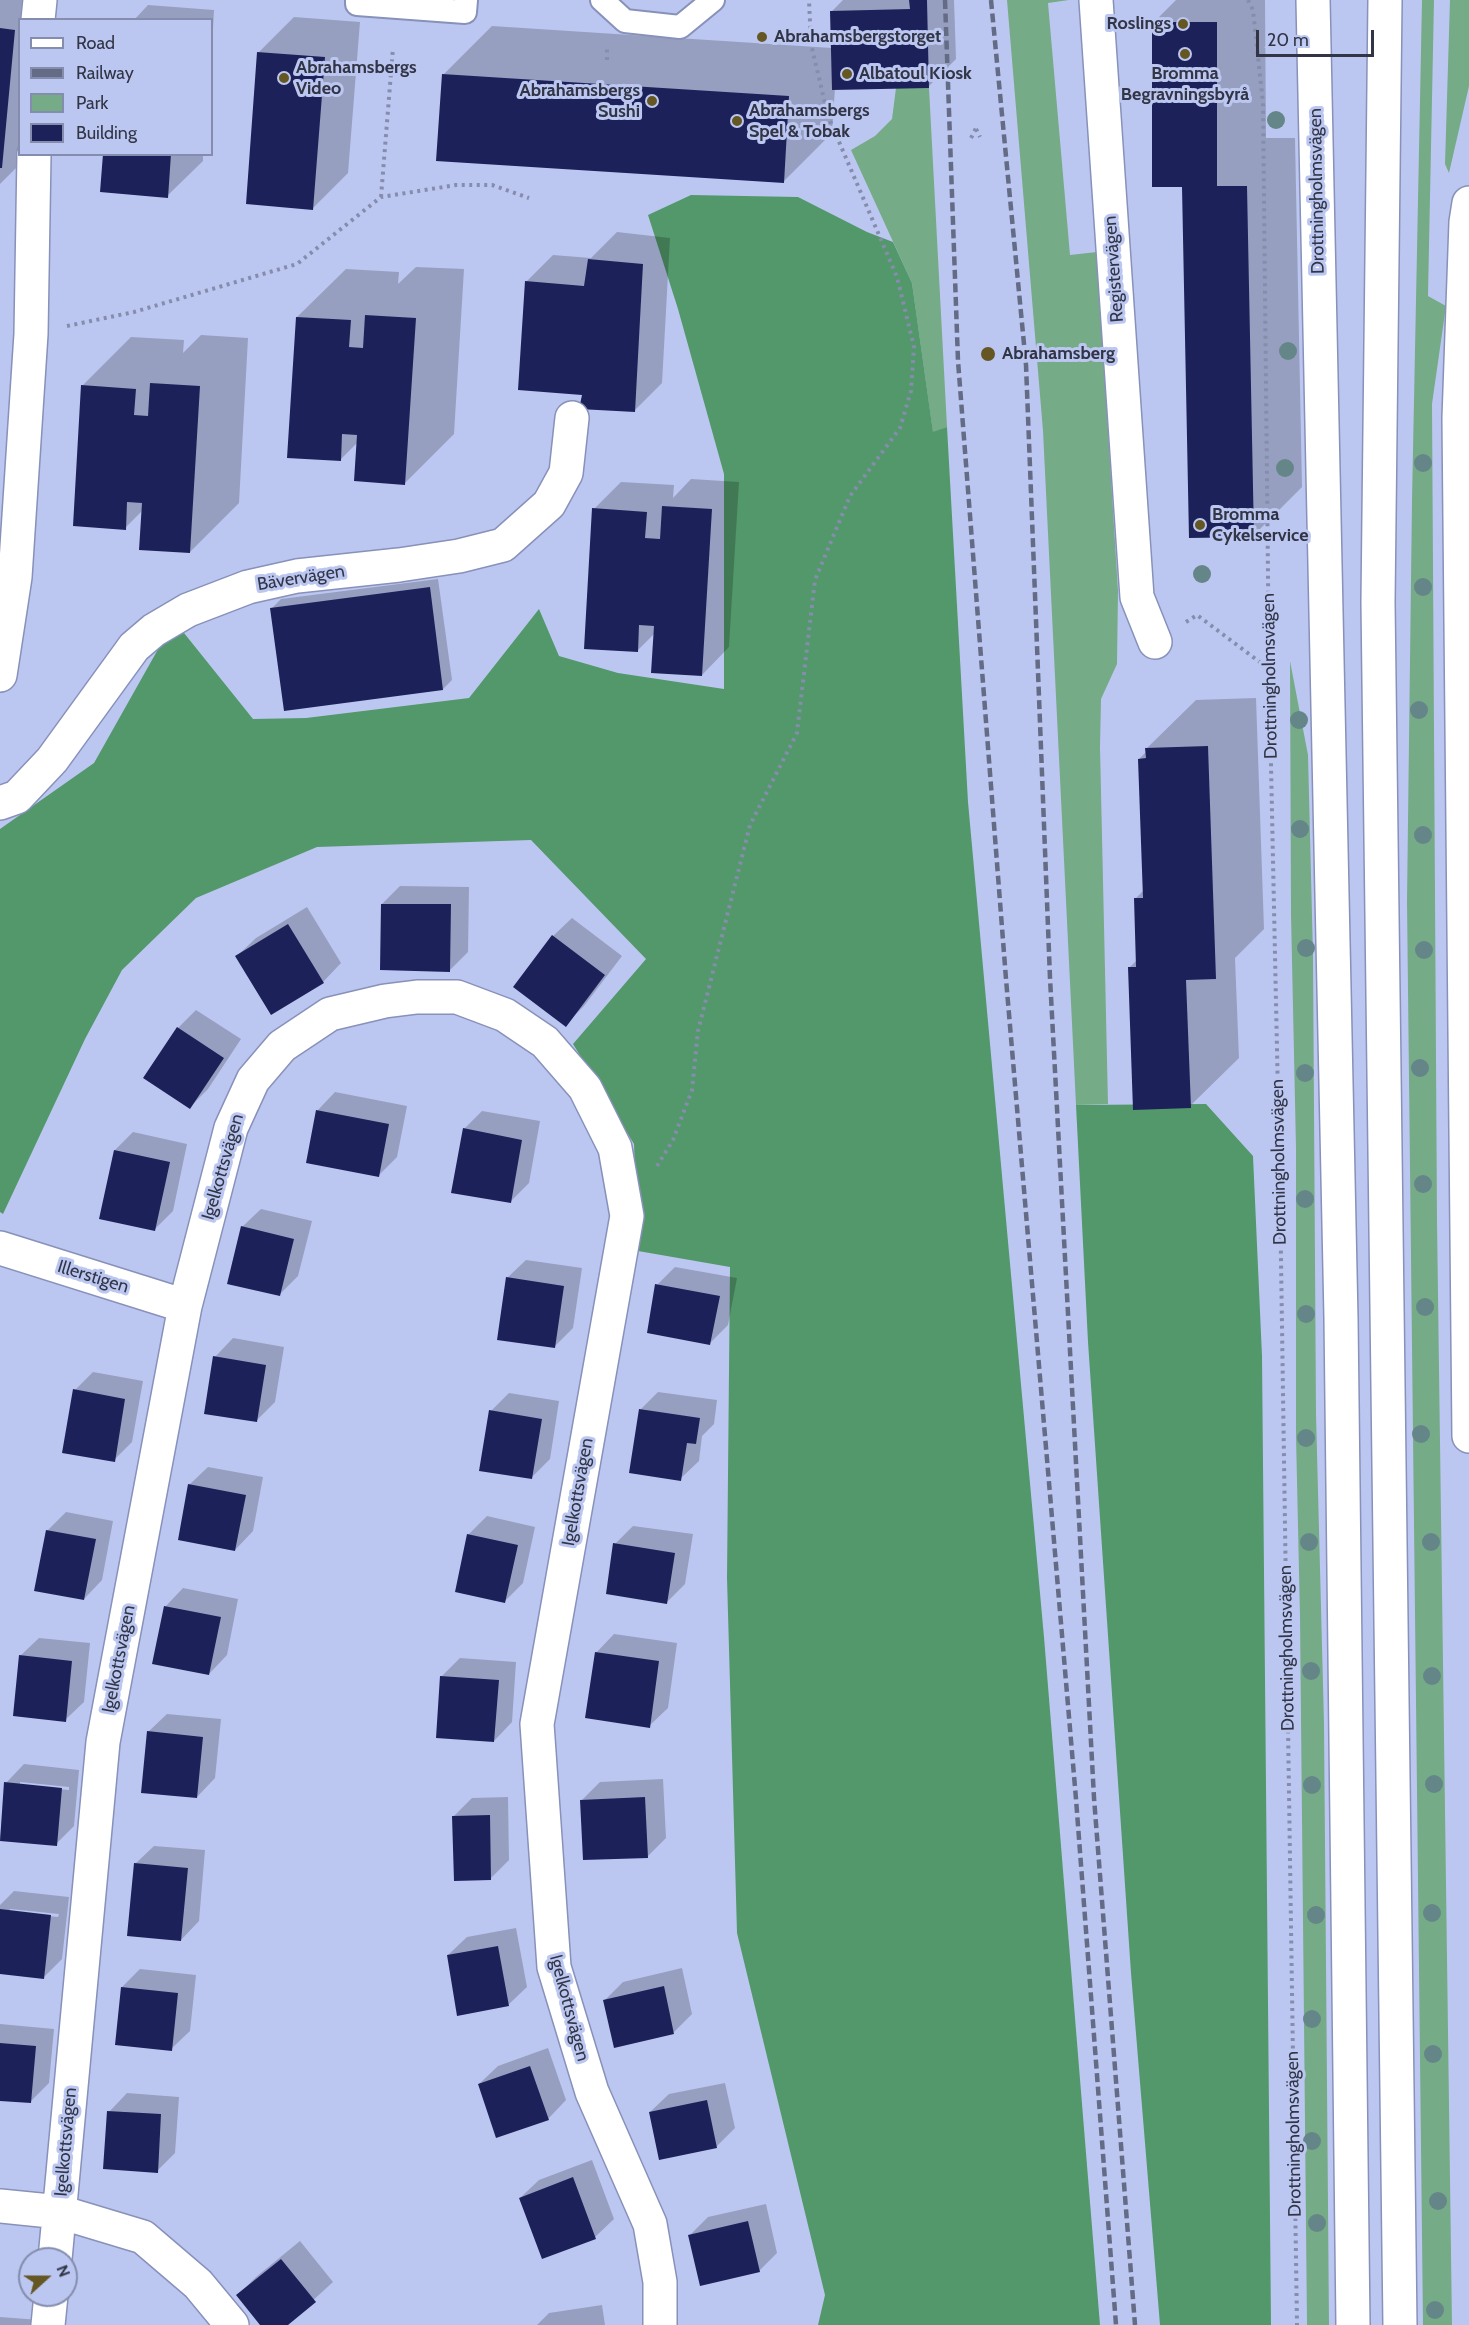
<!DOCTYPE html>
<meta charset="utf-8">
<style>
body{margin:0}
#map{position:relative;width:1469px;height:2325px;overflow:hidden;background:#bcc7f1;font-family:Cabin,sans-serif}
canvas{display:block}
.legend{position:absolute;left:18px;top:18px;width:195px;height:138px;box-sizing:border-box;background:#bcc7f1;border:2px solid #848dad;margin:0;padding:8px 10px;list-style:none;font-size:18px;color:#313546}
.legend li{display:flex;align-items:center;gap:12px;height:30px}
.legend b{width:30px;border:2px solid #848dad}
.north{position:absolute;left:18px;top:2247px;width:60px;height:60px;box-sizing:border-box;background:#bcc7f1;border:2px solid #848dad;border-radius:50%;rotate:69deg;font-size:16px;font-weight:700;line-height:24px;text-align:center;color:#313546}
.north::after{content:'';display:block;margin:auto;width:21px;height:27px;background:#655724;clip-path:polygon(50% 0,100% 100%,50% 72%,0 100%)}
.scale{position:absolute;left:1256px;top:30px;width:118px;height:27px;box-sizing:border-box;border:3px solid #313546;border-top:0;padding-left:8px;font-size:18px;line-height:21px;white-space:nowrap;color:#313546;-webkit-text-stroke:4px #bcc7f1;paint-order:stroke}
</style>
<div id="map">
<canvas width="1469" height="2325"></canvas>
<ul class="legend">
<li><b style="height:8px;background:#fff"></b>Road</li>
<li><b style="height:8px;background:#646b85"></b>Railway</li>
<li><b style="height:16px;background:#76ab87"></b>Park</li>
<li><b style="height:16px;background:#1c2259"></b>Building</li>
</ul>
<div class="north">N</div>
<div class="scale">20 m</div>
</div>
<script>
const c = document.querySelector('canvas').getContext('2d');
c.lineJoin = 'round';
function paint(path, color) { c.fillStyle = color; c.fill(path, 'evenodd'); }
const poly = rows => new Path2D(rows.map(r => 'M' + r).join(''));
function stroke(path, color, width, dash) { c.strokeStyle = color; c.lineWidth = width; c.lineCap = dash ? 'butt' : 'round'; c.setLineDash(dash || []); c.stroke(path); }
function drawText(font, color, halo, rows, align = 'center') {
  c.font = font + ' Cabin,sans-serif'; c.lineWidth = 6; c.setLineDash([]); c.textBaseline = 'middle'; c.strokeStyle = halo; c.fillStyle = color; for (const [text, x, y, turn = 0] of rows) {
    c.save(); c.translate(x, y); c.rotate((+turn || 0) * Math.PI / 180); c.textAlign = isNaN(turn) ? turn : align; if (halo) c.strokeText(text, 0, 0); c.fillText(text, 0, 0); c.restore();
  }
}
paint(poly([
 [1007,0,1069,0,1048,3,1070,255,1097,252,1118,591,1117,664,1101,699,1100,747,1108,1104,1076,1105,1043,431],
 [1422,0,1434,0,1428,296,1446,306,1432,404,1437,1221,1452,2325,1423,2325,1407,901,1412,500],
 [1450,0,1469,0,1469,86,1449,173,1445,164],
 [896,88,929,88,947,427,933,433,912,283,851,150,875,136,892,119],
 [1290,661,1308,755,1313,955,1316,1414,1324,1723,1329,2325,1307,2325,1300,1617,1296,1436,1296,1148,1291,914]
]), '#76ab87');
paint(poly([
 [691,195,798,197,867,232,893,242,912,283,933,432,947,427,968,802,1044,1637,1100,2325,818,2325,825,2295,737,1933,727,1578,730,1267,638,1251,634,1144,573,1044,646,959,531,840,317,847,196,898,122,970,85,1039,3,1214,0,1212,0,829,94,763,161,644,184,633,253,719,306,718,469,698,539,609,559,656,618,673,724,689,724,474,678,309,648,215],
 [1206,1104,1253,1156,1262,1356,1271,2325,1160,2325,1131,1973,1088,1342,1076,1105]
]), '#53986b');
paint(poly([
 [0,0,49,0,47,20,20,20,20,154,30,154,0,184],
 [843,0,954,0,956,59,929,86,835,88,832,133,783,182,443,75,492,26,832,48,831,12],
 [1176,0,1265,0,1266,138,1295,138,1302,487,1253,536,1153,23],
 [148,5,214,10,212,47,212,20,134,20],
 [294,17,360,22,348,173,313,208,259,52],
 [104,154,203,154,203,161,167,196],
 [617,232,670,238,662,383,635,410,584,394,526,282,553,255,591,258],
 [416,267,464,269,454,434,405,483,358,442,340,460,297,317,346,269,399,272,398,284],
 [201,335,248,338,239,503,190,552,143,510,125,528,82,386,131,337,184,340,183,353],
 [691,479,739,482,729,647,702,675,655,633,637,651,594,509,621,482,674,485,673,498],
 [438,579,452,680,443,689,272,608,281,599],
 [1256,698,1264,929,1235,958,1239,1058,1190,1106,1129,968,1137,960,1135,899,1144,890,1139,759,1147,751,1147,748,1196,700],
 [400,886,469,887,468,952,450,970,382,904],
 [307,907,341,963,323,982,237,956,256,938],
 [572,918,622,956,584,1006,565,1025,515,986,553,936],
 [196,1010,241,1039,208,1089,190,1107,178,1028],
 [335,1092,407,1106,397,1157,378,1176,317,1111],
 [482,1111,540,1121,529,1183,510,1202,464,1129],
 [133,1132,187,1144,173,1211,154,1230,115,1150],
 [261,1209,312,1221,298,1276,280,1294,242,1227],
 [526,1260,582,1268,573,1328,554,1347,507,1278],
 [675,1267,737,1278,728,1325,710,1343,657,1285],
 [233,1338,284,1347,275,1402,256,1421,215,1357],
 [93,1372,143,1381,132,1442,114,1460,75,1390],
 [658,1392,717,1400,714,1424,702,1436,699,1461,680,1479,640,1410],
 [509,1393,559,1401,550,1459,532,1477,491,1411],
 [208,1467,263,1477,253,1531,235,1550,189,1485],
 [66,1512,113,1521,102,1580,84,1599,47,1531],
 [487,1516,535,1527,523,1583,505,1601,468,1535],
 [633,1526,693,1534,685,1584,667,1602,615,1544],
 [183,1588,238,1599,227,1655,209,1674,165,1607],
 [614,1634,677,1643,668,1708,649,1726,596,1653],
 [39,1638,90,1643,84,1702,65,1720,20,1656],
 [460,1658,516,1662,512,1722,494,1741,441,1677],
 [167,1714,221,1719,215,1778,197,1797,148,1732],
 [24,1764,79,1770,74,1826,56,1844,0,1839,6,1783],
 [20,1782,69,1787,69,1790,20,1785],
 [663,1779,666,1838,648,1856,581,1801,600,1782],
 [508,1797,509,1860,490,1879,454,1816,472,1798],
 [154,1846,205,1850,199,1921,181,1940,135,1864],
 [14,1891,69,1897,62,1959,44,1977,0,1972,0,1905],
 [10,1909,59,1914,58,1917,10,1912],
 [516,1928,527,1987,508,2005,448,1955,467,1937],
 [682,1968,692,2014,674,2032,605,2000,623,1982],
 [140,1969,196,1975,190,2031,171,2049,122,1987],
 [0,2024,54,2029,49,2083,30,2102,0,2099],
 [548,2048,566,2100,548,2119,479,2084,498,2066],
 [725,2083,735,2128,716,2147,650,2112,669,2094],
 [127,2093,179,2097,175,2153,157,2171,109,2112],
 [592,2160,614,2219,595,2237,543,2257,520,2198,539,2180],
 [766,2204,777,2253,759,2271,690,2235,708,2217],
 [300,2241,333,2282,286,2325,262,2325,238,2295,256,2277],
 [602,2305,605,2325,537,2325,549,2313],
 [0,2317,40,2320,40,2325,0,2325]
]), '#0003');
paint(poly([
 [909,0,927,0,929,88,832,90,830,11,910,9],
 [1152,22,1217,22,1217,186,1247,186,1254,537,1189,538,1182,187,1152,187],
 [0,28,15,30,2,168,0,168],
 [257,52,325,57,313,210,246,204],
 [442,74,789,96,784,183,436,161],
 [103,154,171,154,168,198,100,192],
 [588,259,643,264,635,412,579,409,582,395,518,390,525,281,584,286],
 [365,315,416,318,405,485,354,481,357,435,342,434,341,461,287,458,296,317,351,320,349,347,363,348],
 [150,383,200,386,190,553,139,550,142,503,127,502,126,530,73,526,81,385,136,389,134,415,148,416],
 [662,506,712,509,702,676,651,673,654,626,639,625,638,652,584,649,592,508,647,512,645,538,660,539],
 [430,587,443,690,284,711,270,608],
 [1208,746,1216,979,1186,980,1191,1108,1133,1110,1128,967,1136,967,1134,898,1143,898,1138,759,1146,758,1145,748],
 [381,904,451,904,450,972,380,970],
 [288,924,324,983,271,1015,235,956],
 [552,935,605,975,566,1027,513,987],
 [177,1027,224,1058,190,1109,143,1078],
 [316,1110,389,1124,379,1177,306,1163],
 [463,1128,522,1140,511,1203,451,1193],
 [114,1150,170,1162,155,1231,99,1219],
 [241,1226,294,1239,280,1296,227,1284],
 [506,1277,564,1286,555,1348,497,1340],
 [655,1284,720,1296,710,1345,647,1333],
 [213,1356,266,1365,257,1422,204,1414],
 [73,1389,125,1399,115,1462,62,1453],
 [639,1409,700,1418,696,1444,687,1443,681,1481,629,1473],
 [489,1410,542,1419,532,1479,479,1471],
 [188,1484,246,1495,235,1551,178,1540],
 [46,1530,96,1539,84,1600,34,1591],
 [467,1534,518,1545,505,1603,455,1592],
 [613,1543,675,1553,667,1604,606,1594],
 [164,1606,221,1617,209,1675,152,1664],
 [595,1652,659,1661,650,1728,585,1718],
 [19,1655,72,1661,66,1722,13,1716],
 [440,1676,499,1680,494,1742,436,1738],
 [147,1731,203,1737,197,1798,141,1793],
 [4,1782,62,1788,57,1846,0,1841],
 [645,1797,648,1858,583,1860,580,1800],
 [490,1815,491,1880,454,1881,452,1816],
 [134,1863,188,1868,181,1941,127,1936],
 [0,1909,51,1915,44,1979,0,1974],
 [498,1946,509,2006,457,2016,447,1955],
 [664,1986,674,2034,614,2048,603,2000],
 [121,1987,178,1993,172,2051,115,2045],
 [0,2043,36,2046,31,2103,0,2101],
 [530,2066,549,2120,496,2138,478,2084],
 [707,2100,717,2148,659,2160,649,2112],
 [107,2111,161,2114,158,2173,103,2169],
 [573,2177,596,2239,542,2259,519,2198],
 [748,2221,760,2272,700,2286,688,2235],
 [281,2259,316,2302,288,2325,260,2325,236,2295]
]), '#1c2259');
const lane = poly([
 [357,0,357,4,465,12,466,0],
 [602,0,625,21,680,27,713,0]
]);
const street = poly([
 [1096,0,1137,597,1155,642],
 [38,20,40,0],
 [1469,203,1466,222,1459,418,1469,1436],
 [0,675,15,577,31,334,34,154],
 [0,803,17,797,52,760,134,647,154,630,188,610,248,587,297,576,399,565,459,556,503,545,549,504,566,473,572,418],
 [0,1248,185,1306],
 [0,2206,60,2212,143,2237,198,2284,232,2325],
 [55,2259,103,1742,185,1306,231,1128,253,1080,282,1046,330,1014,385,1001,417,997,457,997,505,1015,545,1042,585,1088,615,1148,627,1216,537,1724,554,1967,592,2092,650,2224,660,2282,660,2325],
 [48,2325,51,2295]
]);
const secondary = poly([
 [1313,0,1341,1318,1353,2325],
 [1385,0,1378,602,1400,2325]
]);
stroke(lane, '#8791b9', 26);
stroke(street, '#8791b9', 36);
stroke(secondary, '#8791b9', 36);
stroke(poly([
 [1248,0,1253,10,1263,103,1269,669,1280,1193,1297,2325],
 [607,60,607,46],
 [976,129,980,137],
 [971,138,976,128],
 [381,197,393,48],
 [67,326,134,312,297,264,381,197,456,185,492,185,529,198],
 [1186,622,1197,615,1269,669],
 [657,1166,673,1140,692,1090,698,1031,750,825,797,733,815,580,850,496,900,428,911,391,914,347,897,277,828,116,811,44,809,0]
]), '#858dad', 4, [3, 4.5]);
stroke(lane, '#fff', 22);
stroke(street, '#fff', 33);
stroke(secondary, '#fff', 33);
stroke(poly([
 [945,0,958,361,1006,979,1076,1799,1116,2325],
 [991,0,1026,365,1050,978,1094,1798,1135,2325]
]), '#646b85', 4.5, [9, 4.5]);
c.fillStyle = '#658688';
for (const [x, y] of [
 [1276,120],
 [1288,351],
 [1423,463],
 [1285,468],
 [1202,574],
 [1423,587],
 [1419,710],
 [1299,720],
 [1300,829],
 [1423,835],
 [1306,948],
 [1424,950],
 [1420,1068],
 [1305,1073],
 [1423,1184],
 [1305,1199],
 [1425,1307],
 [1306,1314],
 [1421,1434],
 [1306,1438],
 [1309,1542],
 [1431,1542],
 [1311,1671],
 [1432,1676],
 [1434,1784],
 [1312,1785],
 [1432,1913],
 [1316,1915],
 [1312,2019],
 [1433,2054],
 [1312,2141],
 [1438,2201],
 [1317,2223],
 [1435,2310]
]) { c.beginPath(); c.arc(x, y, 9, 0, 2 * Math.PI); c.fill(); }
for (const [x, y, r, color] of [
 [1183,24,6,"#655724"],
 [762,37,6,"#655724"],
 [1185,54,6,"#655724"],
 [847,74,6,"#655724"],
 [284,78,6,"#655724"],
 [652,101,6,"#655724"],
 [737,121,6,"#655724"],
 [988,354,8,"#655724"],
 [1200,525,6,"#655724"]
]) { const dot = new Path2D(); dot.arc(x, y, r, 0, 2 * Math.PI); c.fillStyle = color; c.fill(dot); stroke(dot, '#bcc7f1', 2); }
drawText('bold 18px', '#313546', '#bcc7f1', [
 ["Roslings",1171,24,"right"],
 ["Abrahamsbergstorget",774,37],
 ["Abrahamsbergs",296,68],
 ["Video",296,89],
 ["Albatoul Kiosk",859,74],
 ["Bromma",1185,74,"center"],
 ["Begravningsbyrå",1185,95,"center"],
 ["Abrahamsbergs",640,91,"right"],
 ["Sushi",640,112,"right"],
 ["Abrahamsbergs",749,111],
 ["Spel & Tobak",749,132],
 ["Abrahamsberg",1002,354],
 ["Bromma",1212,515],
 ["Cykelservice",1212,536]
], 'left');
drawText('18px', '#313546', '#bcc7f1', [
 ["Drottningholmsvägen",1317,191,-91],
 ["Registervägen",1114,269,-94],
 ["Bävervägen",301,578,-9],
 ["Drottningholmsvägen",1270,676,-91],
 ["Drottningholmsvägen",1279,1162,-91],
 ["Igelkottsvägen",223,1167,-74],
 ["Illerstigen",93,1277,17],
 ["Igelkottsvägen",578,1492,-80],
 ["Drottningholmsvägen",1287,1648,-91],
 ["Igelkottsvägen",119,1659,-79],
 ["Igelkottsvägen",569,2008,75],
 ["Drottningholmsvägen",1294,2134,-91],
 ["Igelkottsvägen",66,2142,-85]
]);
</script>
